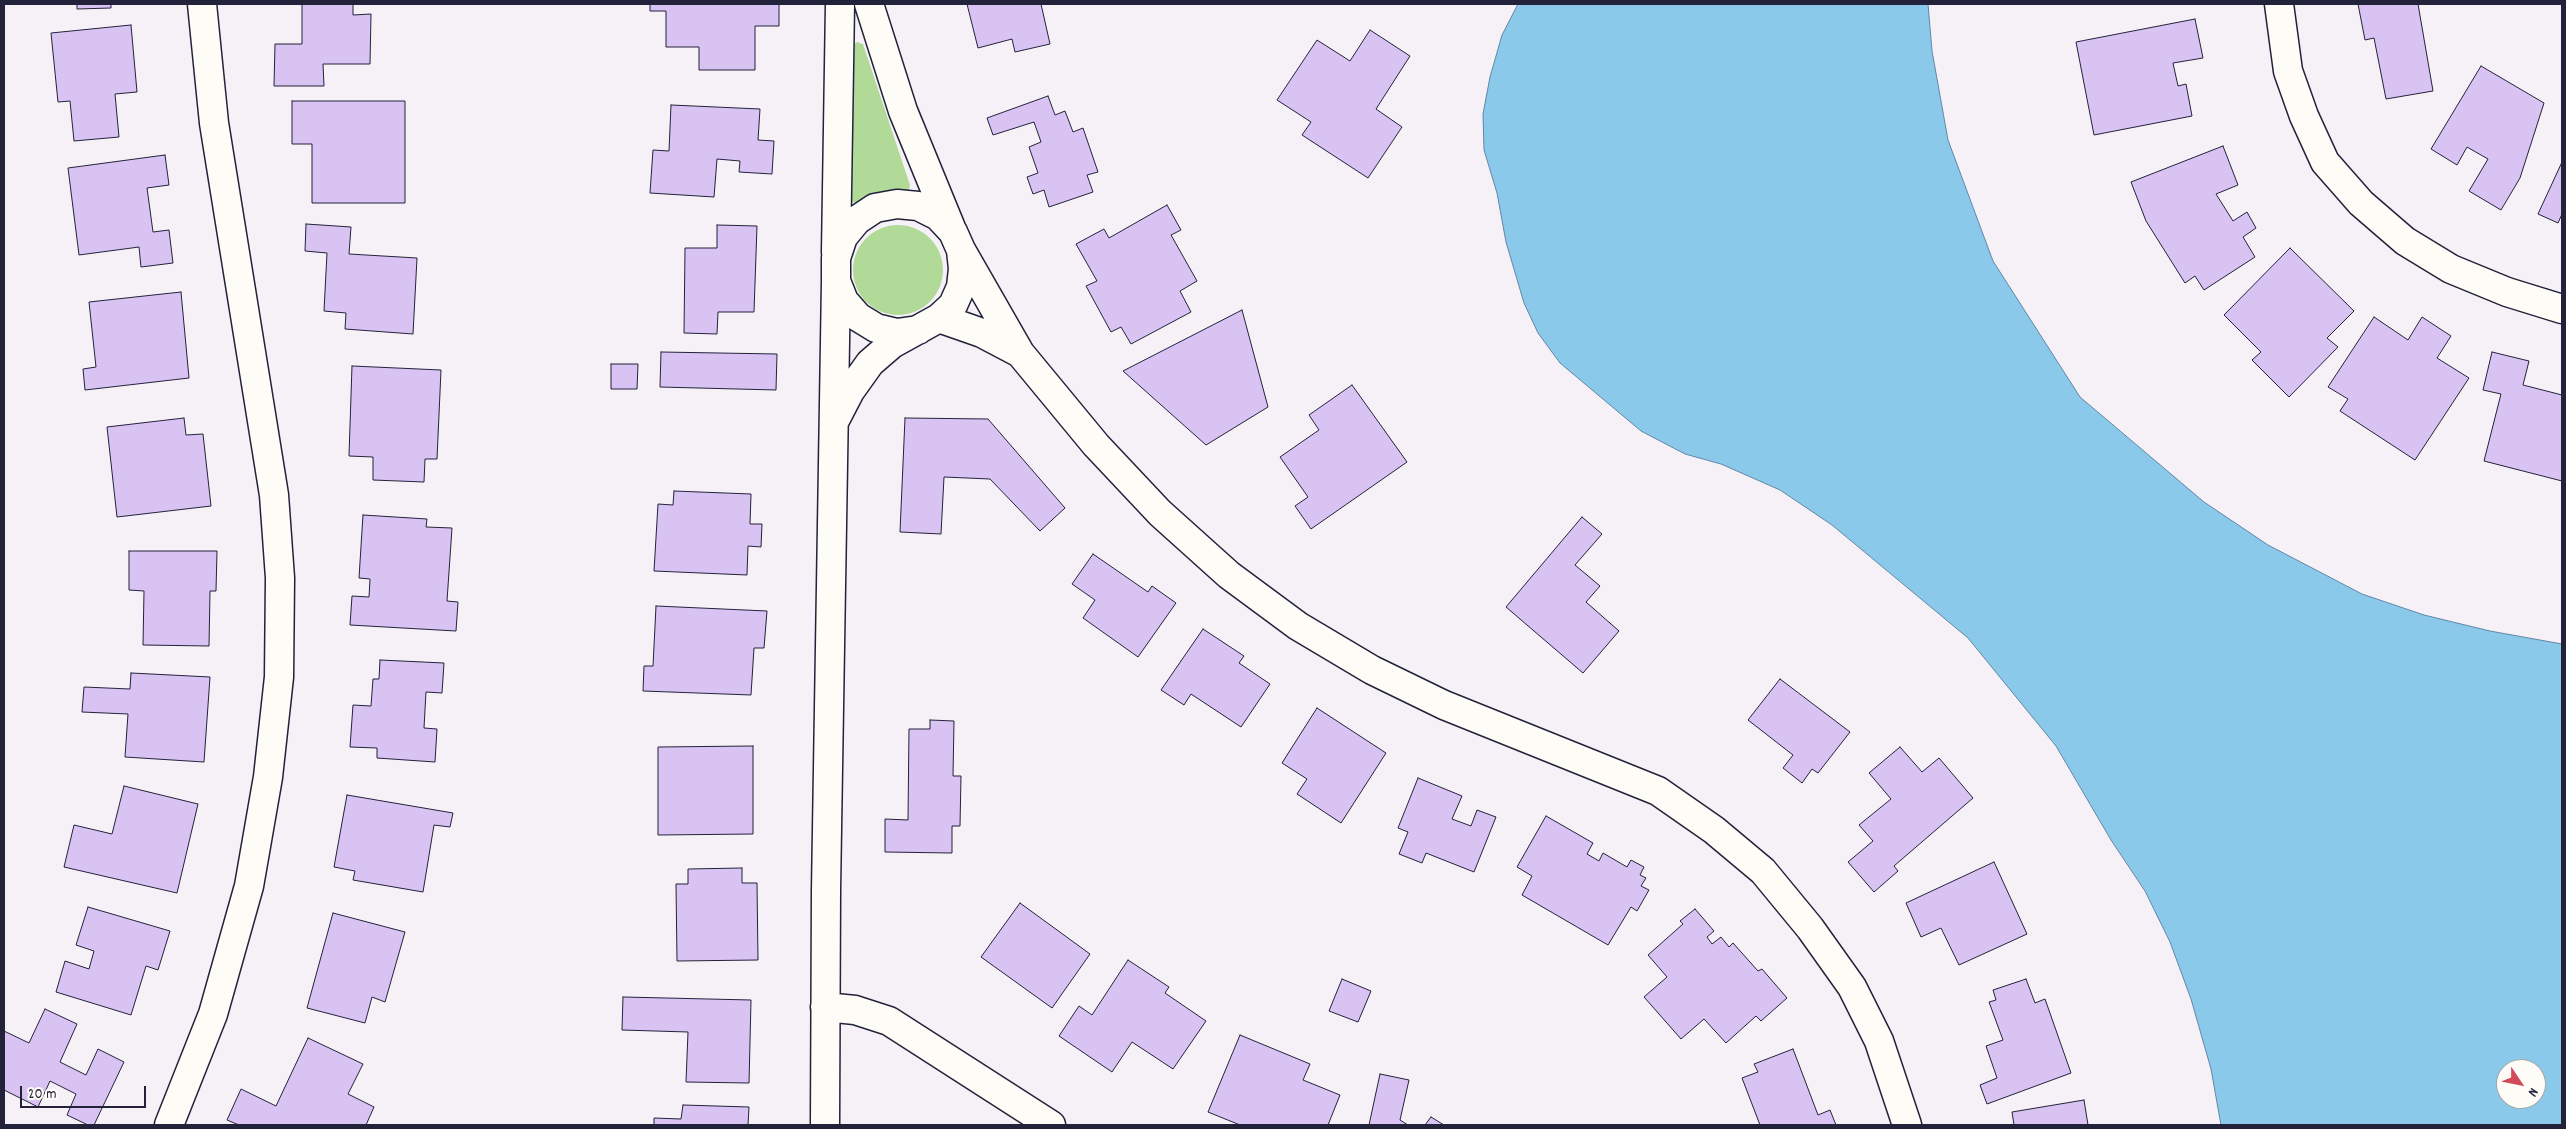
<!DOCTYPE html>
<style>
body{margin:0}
#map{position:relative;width:2566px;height:1129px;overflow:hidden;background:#f6f1f6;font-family:Dekko,sans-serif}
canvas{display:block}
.frame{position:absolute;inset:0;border:5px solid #22223b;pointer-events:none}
.north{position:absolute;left:2496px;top:1059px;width:50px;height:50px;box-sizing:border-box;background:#fdfcf7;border:1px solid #a5a5ac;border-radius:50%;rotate:124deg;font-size:14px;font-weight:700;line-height:20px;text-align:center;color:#22223b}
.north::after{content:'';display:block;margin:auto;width:18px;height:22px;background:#d1495b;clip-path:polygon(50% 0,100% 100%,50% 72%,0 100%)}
.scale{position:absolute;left:20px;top:1086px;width:126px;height:22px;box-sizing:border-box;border:2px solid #22223b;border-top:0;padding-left:6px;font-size:15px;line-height:18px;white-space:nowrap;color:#22223b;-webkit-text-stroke:4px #fdfcf7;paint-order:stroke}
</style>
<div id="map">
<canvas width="2566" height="1129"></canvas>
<div class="frame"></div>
<div class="north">N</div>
<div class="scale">20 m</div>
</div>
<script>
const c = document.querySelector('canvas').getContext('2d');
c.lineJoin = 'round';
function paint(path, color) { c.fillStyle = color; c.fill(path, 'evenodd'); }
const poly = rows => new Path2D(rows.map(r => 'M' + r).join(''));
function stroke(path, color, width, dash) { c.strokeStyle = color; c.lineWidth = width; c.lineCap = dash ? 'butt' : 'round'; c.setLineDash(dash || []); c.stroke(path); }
paint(poly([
 [857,42,863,44,910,185,908,193,860,203,850,202,852,46],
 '853 270a45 45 0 1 1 90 0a45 45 0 1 1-90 0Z'
]), '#b1da98');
const water = poly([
 [1518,4,1928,4,1932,51,1948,140,1993,261,2080,397,2204,502,2268,545,2362,594,2424,615,2490,631,2562,644,2562,1125,2221,1125,2211,1069,2191,999,2170,942,2145,891,2111,840,2056,746,1968,638,1832,525,1780,490,1721,464,1685,454,1641,431,1560,363,1538,333,1524,303,1506,242,1497,193,1484,150,1483,114,1490,77,1502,35,1518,4],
 [2506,1069,2536,1069,2536,1099,2506,1099,2506,1069]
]);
paint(water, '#8bc9eb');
stroke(water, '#6186a5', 1);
const building = poly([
 [77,4,111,4,111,8,77,9,77,4],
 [302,4,353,4,353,15,371,14,370,64,323,64,324,86,274,86,275,44,302,44,302,4],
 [650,4,779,4,779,26,755,26,755,70,699,70,699,47,666,47,666,11,650,11,650,4],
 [967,4,1041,4,1050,44,1015,52,1012,39,978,48,967,4],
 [2358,4,2418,4,2433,91,2386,99,2374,38,2365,40,2358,4],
 [2195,19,2203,58,2173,63,2178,86,2186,84,2192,116,2094,135,2076,42,2195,19],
 [131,25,137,92,115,94,119,137,74,141,70,101,58,102,51,33,131,25],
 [1370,30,1410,56,1376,109,1402,127,1368,178,1302,135,1311,122,1277,100,1317,40,1350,61,1370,30],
 [2481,66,2544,103,2520,178,2501,210,2469,191,2488,159,2467,147,2457,165,2431,149,2481,66],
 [1048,96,1055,115,1065,111,1073,132,1083,128,1098,172,1087,175,1093,192,1049,207,1044,190,1033,194,1027,177,1038,173,1029,147,1041,142,1034,122,993,135,987,118,1048,96],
 [292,101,405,101,405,203,312,203,312,144,292,144,292,101],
 [671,105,760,109,758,140,774,141,772,174,739,172,740,161,717,159,714,197,650,193,653,150,669,151,671,105],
 [2223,146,2238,185,2216,194,2233,221,2247,212,2256,228,2243,237,2255,257,2204,290,2195,276,2185,283,2146,221,2131,182,2223,146],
 [165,155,169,185,147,188,153,232,169,230,173,263,141,267,139,247,79,255,68,168,165,155],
 [2562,162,2562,214,2558,223,2538,214,2562,162],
 [1167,205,1181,230,1171,235,1197,281,1180,291,1191,312,1131,344,1121,327,1111,332,1086,286,1097,281,1076,244,1104,229,1109,238,1167,205],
 [306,224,351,227,349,254,417,258,413,334,345,329,346,313,324,311,327,253,305,251,306,224],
 [717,225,757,226,754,312,718,312,717,334,684,333,685,248,717,248,717,225],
 [2290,248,2354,311,2327,338,2338,347,2289,397,2252,360,2261,352,2224,315,2290,248],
 [181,292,189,378,85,390,83,369,96,367,89,302,181,292],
 [1242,310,1268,407,1206,445,1123,371,1242,310],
 [2374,317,2408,340,2422,317,2451,336,2437,358,2469,378,2415,460,2340,411,2348,399,2328,387,2374,317],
 [661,352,777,354,776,390,660,387,661,352],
 [2492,352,2529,361,2523,385,2562,395,2562,481,2484,461,2501,394,2483,390,2492,352],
 [611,364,638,364,637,389,611,389,611,364],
 [352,366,441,370,437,459,425,459,424,482,373,480,373,457,349,456,352,366],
 [1352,385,1407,462,1311,529,1295,506,1308,497,1280,457,1319,430,1309,415,1352,385],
 [184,418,186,435,203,434,211,506,117,517,107,427,184,418],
 [905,418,988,419,1065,508,1040,531,990,479,944,477,941,534,900,532,905,418],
 [674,491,751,494,750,524,762,524,761,547,748,546,747,575,654,571,658,504,673,505,674,491],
 [363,515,427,519,426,527,452,528,447,601,458,602,456,631,350,625,352,596,369,597,370,579,359,578,363,515],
 [1582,517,1602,534,1575,565,1600,586,1586,602,1619,631,1583,673,1506,607,1582,517],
 [129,551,217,551,216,591,210,591,209,646,143,645,144,591,129,590,129,551],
 [1093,554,1148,592,1152,586,1176,603,1138,657,1083,618,1095,600,1072,584,1093,554],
 [656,606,767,611,764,648,754,648,751,695,643,691,644,666,653,666,656,606],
 [1203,629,1244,656,1239,663,1270,684,1241,727,1191,694,1184,705,1161,690,1203,629],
 [380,660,444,663,442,693,426,692,424,728,437,729,435,762,377,758,377,748,350,747,353,705,371,706,373,679,379,679,380,660],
 [131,673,210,677,204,762,125,757,128,714,82,712,84,687,130,689,131,673],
 [1780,679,1850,732,1818,773,1812,769,1802,783,1783,768,1793,755,1748,720,1780,679],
 [1317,708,1386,753,1341,823,1297,794,1307,779,1282,763,1317,708],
 [930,720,954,721,953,776,961,776,960,826,952,826,952,853,885,852,885,819,908,820,909,729,930,729,930,720],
 [753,746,753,834,658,835,658,747,753,746],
 [1900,747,1922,772,1939,758,1973,798,1894,866,1898,871,1874,892,1848,862,1873,841,1859,825,1891,799,1869,773,1900,747],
 [1418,778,1462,796,1452,819,1471,826,1477,810,1496,817,1474,872,1426,853,1422,863,1399,854,1408,832,1398,828,1418,778],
 [124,786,198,804,177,893,64,867,74,825,112,834,124,786],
 [347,795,453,813,450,827,434,825,423,892,353,880,355,871,334,867,347,795],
 [1546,816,1593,843,1587,854,1599,861,1603,853,1627,867,1631,860,1644,867,1640,875,1646,878,1641,886,1649,890,1637,911,1631,907,1608,945,1522,895,1532,876,1517,867,1546,816],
 [1994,862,2027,934,1959,965,1941,928,1921,937,1906,903,1994,862],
 [742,868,742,883,757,883,758,960,677,961,676,884,688,884,688,869,742,868],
 [1020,903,1090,954,1052,1008,981,957,1020,903],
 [88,907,170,931,158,970,146,966,131,1015,56,992,65,961,89,969,94,951,76,945,88,907],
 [1695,909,1714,931,1707,937,1712,944,1721,937,1729,947,1733,943,1758,971,1762,969,1787,998,1761,1021,1756,1016,1726,1043,1704,1019,1681,1039,1644,997,1667,977,1648,955,1683,924,1680,921,1695,909],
 [333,913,405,932,385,1002,372,997,365,1023,307,1008,333,913],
 [1128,960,1169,987,1165,993,1206,1021,1173,1069,1132,1042,1112,1072,1059,1036,1079,1006,1092,1015,1128,960],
 [1342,979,1371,991,1358,1022,1329,1011,1342,979],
 [2026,979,2035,1003,2045,999,2071,1073,1987,1104,1980,1085,1997,1078,1986,1046,2003,1040,1989,1002,1996,1000,1993,990,2026,979],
 [623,997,751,1000,749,1083,686,1082,688,1032,622,1030,623,997],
 [45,1009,77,1024,60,1062,86,1075,98,1049,124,1062,94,1125,88,1125,67,1115,76,1094,50,1081,38,1107,4,1090,4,1031,29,1043,45,1009],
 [1240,1035,1310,1064,1303,1080,1340,1095,1328,1125,1240,1125,1208,1112,1240,1035],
 [308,1038,363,1064,348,1094,374,1107,366,1125,239,1125,227,1120,241,1089,276,1106,308,1038],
 [1793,1049,1818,1115,1830,1110,1836,1125,1760,1125,1742,1078,1758,1072,1754,1064,1793,1049],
 [1380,1074,1409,1080,1400,1120,1408,1125,1369,1125,1380,1074],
 [2084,1100,2088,1125,2014,1125,2012,1112,2084,1100],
 [683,1105,749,1107,748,1125,654,1125,654,1118,681,1119,683,1105],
 [1431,1117,1444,1125,1425,1125,1431,1117]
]);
paint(building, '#d9c3f3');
stroke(building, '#22223b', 1);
const minor = poly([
 [869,4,903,111,951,228],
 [2279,4,2288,71,2304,116,2325,162,2361,203,2405,241,2451,269,2507,292,2562,309],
 [961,250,1020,353,1096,445,1160,513,1229,575,1298,626,1372,670,1444,705,1658,791,1714,830,1763,871,1810,928,1852,987,1879,1041,1907,1125],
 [836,252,840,4],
 [939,318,982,333,1020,353],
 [836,418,850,391,870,363,892,344,939,318,953,305,961,287,963,269,961,250,953,232,938,216,918,206,897,204,875,208,857,220,843,237,836,258,836,281,844,301,858,317,876,328,897,333,918,330],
 [825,1007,855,1010,889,1021,1051,1125],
 [169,1125,213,1014,249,886,268,777,279,677,280,578,274,495,214,123,202,4],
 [825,1125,826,890,836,281]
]);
stroke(minor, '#22223b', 31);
stroke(minor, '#fdfcf7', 28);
</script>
